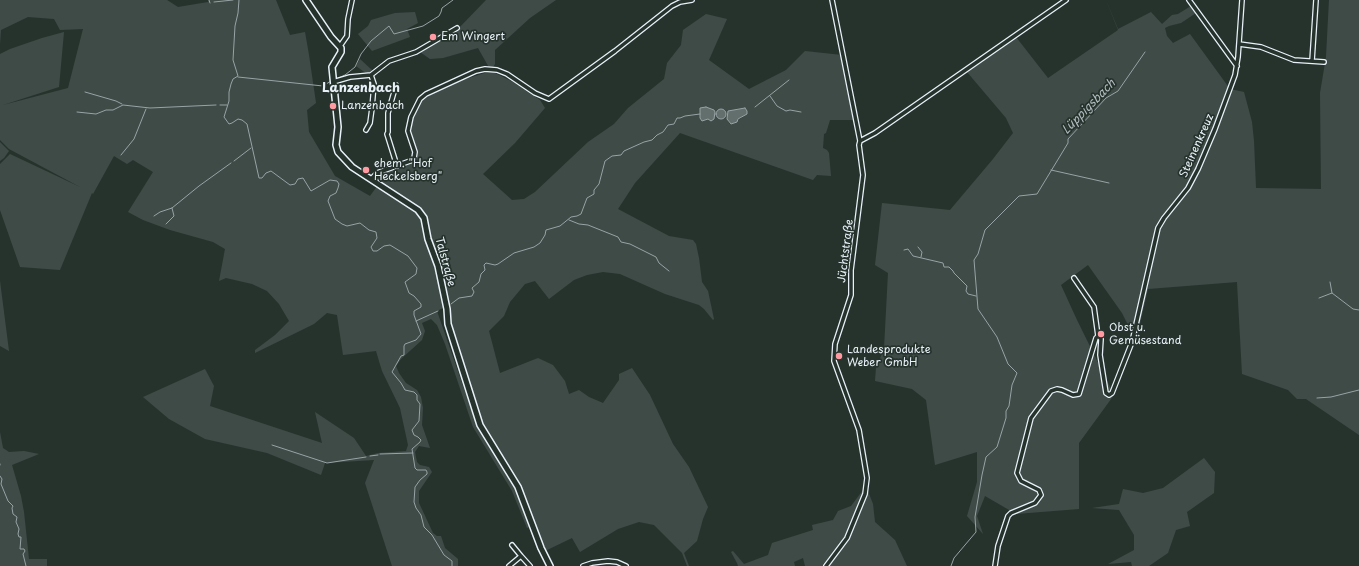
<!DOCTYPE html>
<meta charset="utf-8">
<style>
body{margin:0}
canvas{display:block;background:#26332d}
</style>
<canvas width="1359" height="566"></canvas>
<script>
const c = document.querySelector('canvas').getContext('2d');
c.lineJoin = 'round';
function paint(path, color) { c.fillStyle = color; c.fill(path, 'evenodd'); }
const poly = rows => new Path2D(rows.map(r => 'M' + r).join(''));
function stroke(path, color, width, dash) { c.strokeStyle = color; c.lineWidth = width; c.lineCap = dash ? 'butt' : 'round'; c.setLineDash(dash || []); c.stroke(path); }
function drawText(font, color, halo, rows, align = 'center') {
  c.font = font + ' "Playpen Sans",sans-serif'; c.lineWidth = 3.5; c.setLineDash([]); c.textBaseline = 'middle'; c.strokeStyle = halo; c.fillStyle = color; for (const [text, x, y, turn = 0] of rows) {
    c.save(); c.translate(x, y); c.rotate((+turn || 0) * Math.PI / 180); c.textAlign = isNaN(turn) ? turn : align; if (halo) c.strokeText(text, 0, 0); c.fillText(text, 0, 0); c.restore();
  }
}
paint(poly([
 [0,0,167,0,178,7,208,2,208,0,276,0,290,35,305,32,309,55,316,103,307,110,309,132,335,176,370,196,378,185,375,178,377,174,409,164,415,160,418,153,410,131,416,111,421,102,432,93,450,84,491,71,478,48,443,58,430,59,420,52,458,29,486,0,556,0,530,18,495,50,495,64,491,71,513,82,540,100,545,108,515,143,483,174,512,200,524,199,535,192,588,142,614,124,628,108,664,79,667,63,681,45,683,30,706,14,727,19,709,60,749,89,786,70,805,51,842,55,855,120,830,120,826,133,824,134,823,148,827,150,829,153,831,176,817,175,813,180,680,133,635,183,618,209,669,236,693,240,696,244,699,258,702,282,708,291,714,319,713,320,704,309,699,305,665,294,620,274,603,272,587,275,574,280,549,299,535,281,525,284,510,302,504,316,489,331,500,373,538,358,553,365,565,381,569,394,579,390,589,397,603,403,619,380,619,374,632,368,650,395,673,444,689,467,708,507,703,519,697,541,684,553,689,566,687,566,682,553,654,525,639,522,618,529,580,552,572,538,545,551,521,489,502,454,482,424,450,326,447,306,437,311,477,426,515,488,530,527,527,528,512,491,473,427,445,344,437,325,431,319,422,323,425,331,422,340,401,359,396,366,399,373,406,383,417,390,421,397,423,408,422,425,430,448,419,446,415,452,417,462,420,465,429,467,432,472,419,491,419,503,433,533,437,536,441,536,445,548,458,559,458,566,392,566,365,483,374,460,325,463,321,475,267,453,205,439,169,419,143,397,205,369,214,386,210,406,322,443,315,412,354,438,366,456,378,453,406,451,408,445,400,408,382,371,376,351,343,355,337,315,327,313,314,324,255,353,255,350,275,335,289,321,279,304,267,291,252,284,226,278,219,281,225,249,213,242,170,230,143,220,128,212,153,172,133,160,127,164,114,156,93,194,92,193,60,270,20,267,0,210,0,164,10,154,80,187,9,149,0,140,0,54,10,49,42,38,64,32,59,87,3,105,68,88,83,29,60,30,54,19,28,17,1,30,0,44],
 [745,108,747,114,734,123,730,124,728,121,739,110],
 [1106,0,1118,29,1151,12,1162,24,1172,15,1178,14,1191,6,1196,13,1181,23,1169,26,1165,28,1167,36,1173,43,1190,34,1230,89,1244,92,1252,122,1254,141,1256,188,1321,189,1320,93,1326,57,1329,0,1359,0,1359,435,1306,399,1297,399,1288,390,1242,374,1237,282,1148,289,1136,341,1122,313,1088,265,1061,285,1077,320,1114,395,1079,443,1079,509,1016,514,985,496,977,516,983,534,967,516,977,482,977,452,935,465,926,400,912,389,875,381,876,368,884,349,888,273,875,265,882,203,950,210,993,159,1013,133,1006,118,967,72,1016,37,1048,78,1118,30],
 [415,12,418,23,407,29,410,37,372,51,358,34,368,26,371,20,395,13],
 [360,59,373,71,372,73,367,74,356,66],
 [0,142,9,151,4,158,0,161],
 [0,281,9,351,0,346],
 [0,432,3,448,9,452,24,451,39,454,12,465,21,496,24,512,29,559,47,559,47,566,0,566],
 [1204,458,1215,472,1214,493,1187,512,1190,526,1176,530,1168,553,1149,566,1132,566,1131,562,1108,564,1134,550,1134,535,1119,510,1092,508,1119,504,1123,489,1143,493,1163,488],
 [866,486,873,504,875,522,895,540,907,566,805,566,803,558,794,562,795,566,738,566,737,563,731,552,733,551,744,564,768,555,772,543,813,530,812,525,833,520,838,511,851,506]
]), '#3e4b47');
const water = poly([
 [706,107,714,110,715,112,714,119,711,121,708,119,702,121,700,118,700,108,706,107],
 [745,108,747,111,747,114,738,119,737,122,731,124,727,119,728,111,745,108],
 '716 114a5 5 0 1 1 10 0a5 5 0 1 1-10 0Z'
]);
paint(water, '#636f6d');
stroke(water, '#98a3a5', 1);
stroke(poly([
 [209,0,210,3],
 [239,0,238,13,235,26,233,60,238,76,233,79,231,84,229,92,229,101,224,117,229,124,232,123,238,119,242,120,247,124,259,178,262,178,266,173,271,171,290,185,295,184,298,179,303,178,311,191,330,180,337,181,339,184,338,188,336,193,330,196,328,201,335,219,342,224,347,226,360,223,369,230,376,232,377,238,371,247,373,251,377,251,384,246,390,245,408,256,417,268,416,274,405,282,409,293,414,296,421,304,421,307,414,311,414,315,421,334,416,340,405,344,404,346,404,355,401,356,392,372,401,383,405,390,414,392,417,395,417,400,420,404,419,421,412,430,414,435,418,437,421,440,420,442,412,449,415,468,417,470,426,470,427,472,427,474,420,480,415,487,414,502,416,508,421,515,424,527,432,535,444,555,452,561,452,566],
 [214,2,233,0],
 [238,77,323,86,331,81],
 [336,79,345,75,355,67,361,54,371,41,389,26,394,34,423,26,439,16,441,12,442,8,453,0],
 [85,92,116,101,122,104],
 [770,96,777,106,786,111,790,110,801,112],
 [220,105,227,105],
 [755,107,789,80],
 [77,112,96,114,106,110,113,110,123,105,150,108,216,105],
 [121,155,134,139,146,109],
 [234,161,251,148],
 [1051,170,1109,183],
 [154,216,160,212,172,208,199,186,231,163],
 [569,220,579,224,588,225,618,237,621,242,630,244,656,257,659,263,669,271],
 [166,224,174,216,172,208],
 [918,247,922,252,921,257],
 [904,250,908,249,913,256,943,263,944,267,949,267,953,271,954,273,967,286,966,291,968,294,976,296],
 [1330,282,1332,293],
 [1319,298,1332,293,1353,309,1359,310],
 [451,304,459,298,472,296,474,292,472,288,479,282,481,274,485,270,484,265,486,263,495,265,498,264,514,253,534,247,540,243,545,235,546,230,560,226,571,217,577,216,581,214,587,198,594,194,594,190,599,184,605,161,612,156,621,155,624,151,644,142,652,140,657,135,663,132,668,125,674,124,677,118,680,118,685,116,700,114],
 [416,321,438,311],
 [1317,398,1331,397,1359,390],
 [272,445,327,463,366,457],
 [380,454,413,453],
 [370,456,378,455],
 [0,464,0,465],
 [0,476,2,479,1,484,8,501,13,506,12,508,13,514,17,517,16,522,19,529,18,534,19,537,21,537,20,549,24,549,25,551,23,554,26,566],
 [951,566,954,558,976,532,975,517,982,475,986,457,997,447,1006,418,1006,411,1009,406,1012,385,1017,373,1008,364,997,337,978,309,974,260,978,254,985,230,1019,196,1037,194,1068,143,1068,139,1106,98,1118,91,1145,52]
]), '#98a3a5', 1);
const street = poly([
 [1189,0,1237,66],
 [1239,44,1261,47,1294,60,1324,62],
 [340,46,347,36,348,19,352,0],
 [1312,61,1316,0],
 [333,82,350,77,371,75,389,61,416,52,457,28],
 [396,85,388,113,388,132,387,134,397,166],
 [366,130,370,123,372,108,374,84,371,75],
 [860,141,875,133,1066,0],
 [371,179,377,173,410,161,414,158,415,152,408,131,411,117,420,99,426,94,476,71,485,69,497,70,507,74,535,93,549,99,615,51,672,6,680,2,692,0],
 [1074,278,1094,307,1098,336],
 [521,556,530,566],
 [509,566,521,556,512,545],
 [583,566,592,563,608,561,617,562,626,566],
 [826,566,847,538,865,494,867,478,859,430,834,361,835,344,851,295,851,270,863,175,859,145,860,141,832,0],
 [995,566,998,546,1008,516,1011,513,1035,503,1041,495,1039,490,1021,481,1017,473,1031,418,1051,391,1057,389,1062,390,1073,395,1079,394,1096,338,1098,336,1101,339,1100,355,1106,393,1109,395,1112,393,1132,342,1158,228,1164,218,1188,188,1198,169,1215,129,1235,75,1238,57,1242,0]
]);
const secondary = poly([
 [306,0,331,37,341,48,341,52,332,67,338,127,336,145,338,152,352,167,418,210,424,218,428,239,438,266,447,309,448,324,480,425,518,487,541,548,550,566]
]);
stroke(street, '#e8f1f8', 6);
stroke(secondary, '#e8f1f8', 8);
stroke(street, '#26332d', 3.5);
stroke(secondary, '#26332d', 5);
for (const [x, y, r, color] of [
 [433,37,4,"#ff9aa2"],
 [333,106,4,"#ff9aa2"],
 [366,170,4,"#ff9aa2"],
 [1101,334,4,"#ff9aa2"],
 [839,356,4,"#ff9aa2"]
]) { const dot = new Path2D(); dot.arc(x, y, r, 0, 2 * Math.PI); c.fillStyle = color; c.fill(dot); stroke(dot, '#26332d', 1.5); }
drawText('11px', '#e8f1f8', '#26332d', [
 ["Em Wingert",441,37],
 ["Lanzenbach",341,106],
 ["ehem. \"Hof",374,164],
 ["Heckelsberg\"",374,177],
 ["Obst u.",1109,328],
 ["Gemüsestand",1109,341],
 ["Landesprodukte",847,350],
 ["Weber GmbH",847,363]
], 'left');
drawText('11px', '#e8f1f8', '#26332d', [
 ["Steinenkreuz",1197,146,-66],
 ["Jüchtstraße",846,251,-83],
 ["Talstraße",445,262,75]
]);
drawText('italic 12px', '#b3bdc0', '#26332d', [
 ["Lüppigsbach",1089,107,-46]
]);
drawText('bold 13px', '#e8f1f8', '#26332d', [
 ["Lanzenbach",361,88]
]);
</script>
